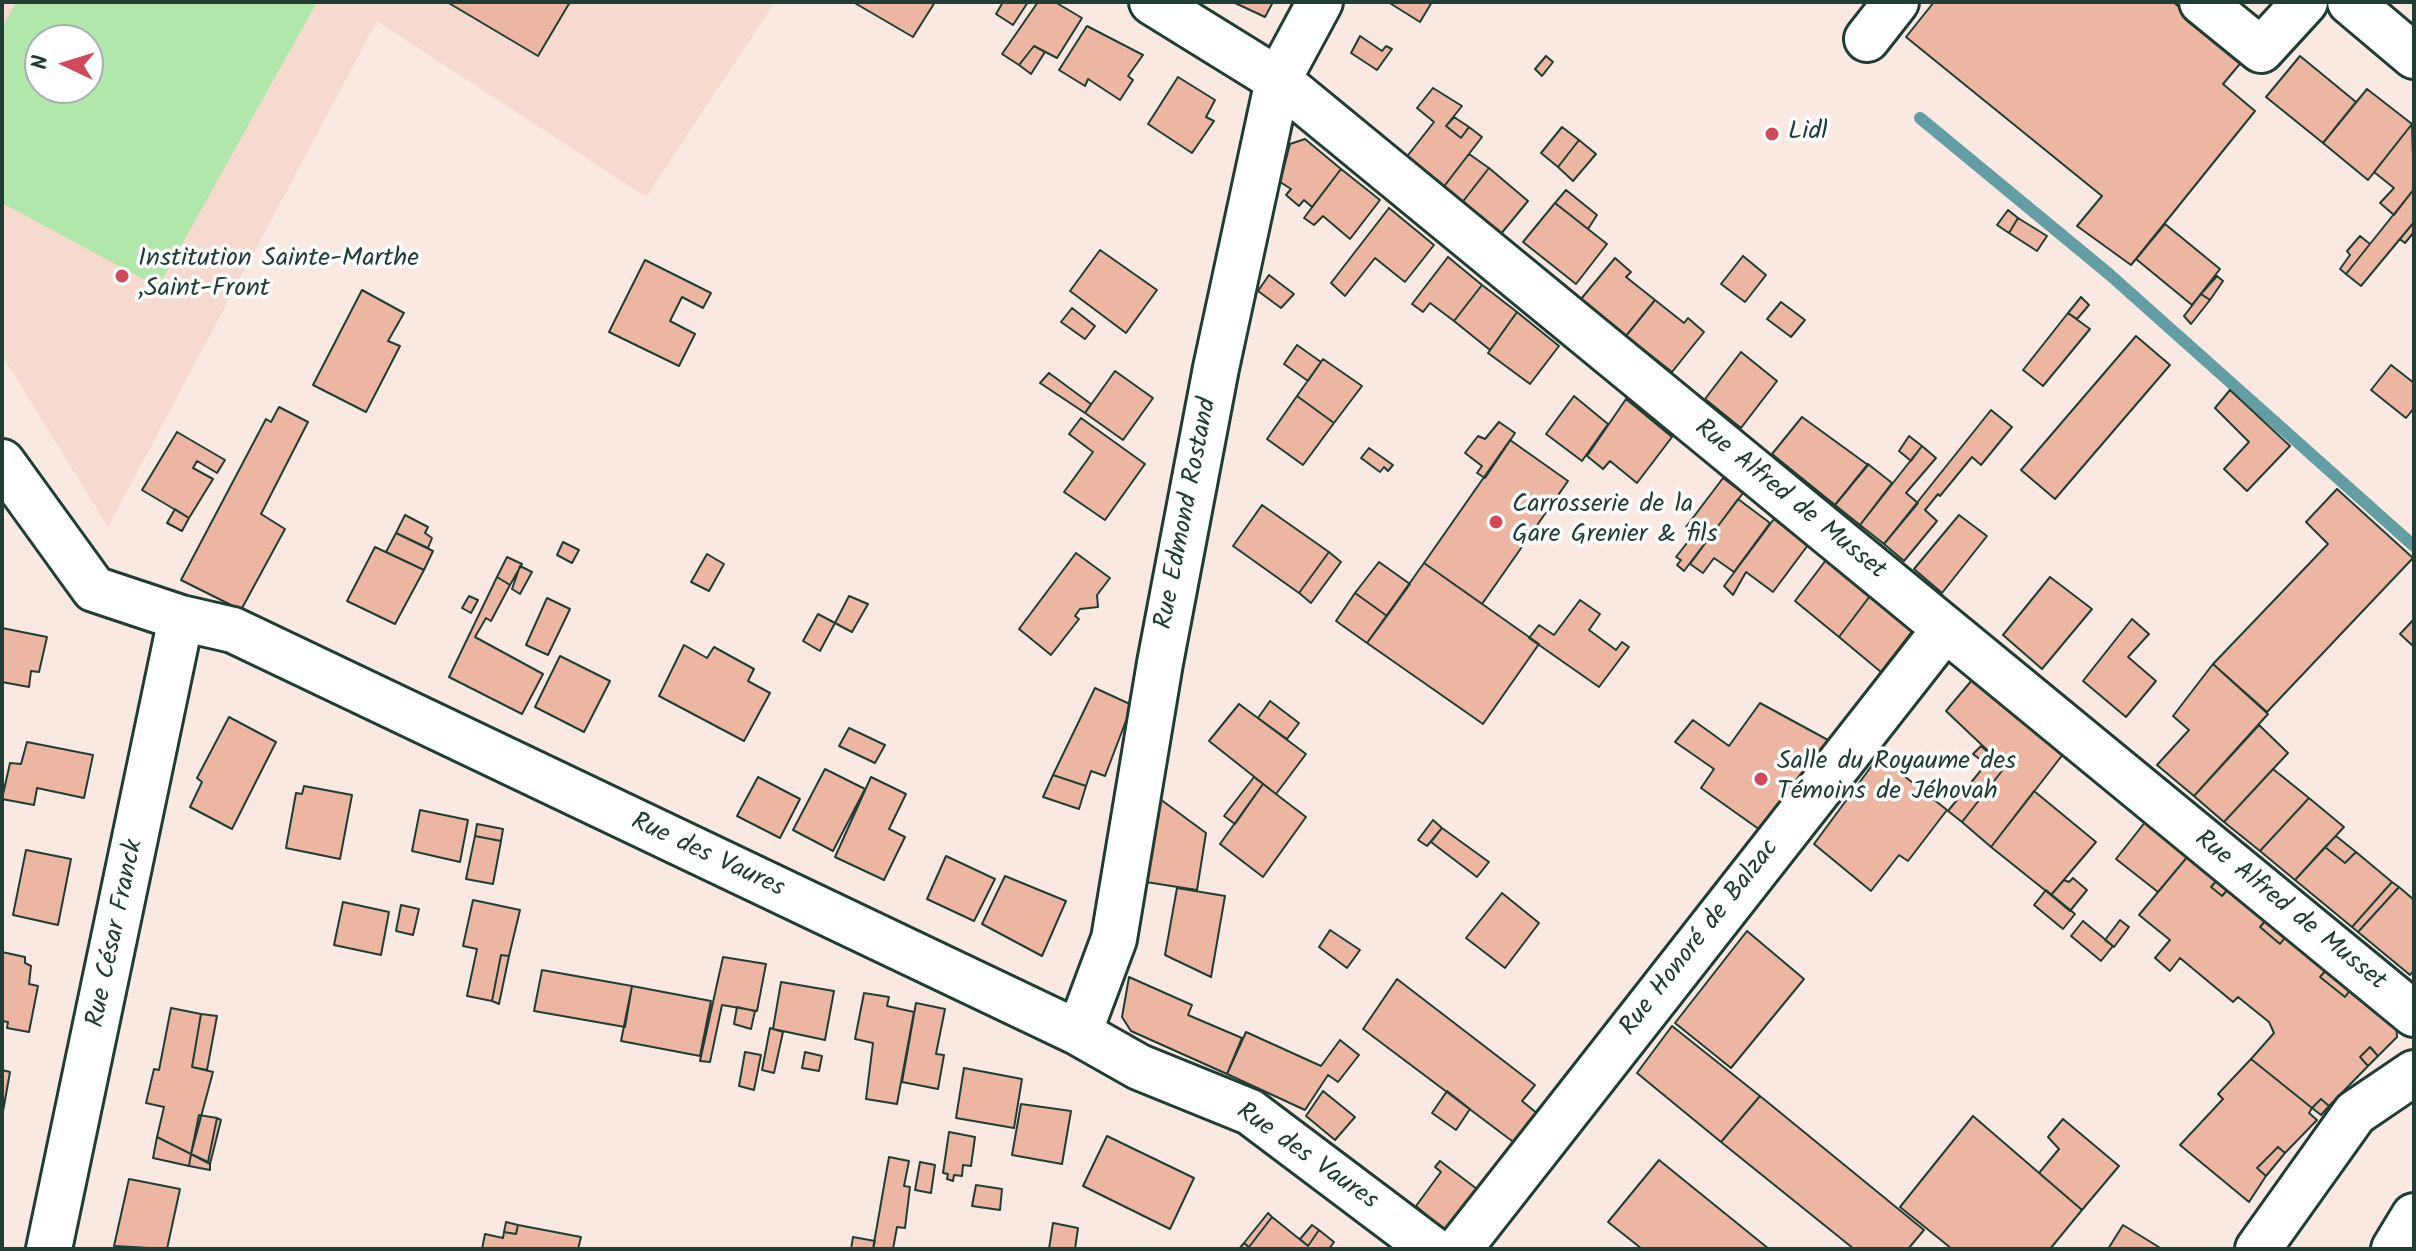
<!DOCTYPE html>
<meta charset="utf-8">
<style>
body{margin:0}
#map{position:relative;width:2416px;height:1251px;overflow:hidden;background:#fae9e3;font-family:Kalam,sans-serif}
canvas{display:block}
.frame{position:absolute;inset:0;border:4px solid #1f3d34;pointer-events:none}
.north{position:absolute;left:24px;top:24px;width:80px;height:80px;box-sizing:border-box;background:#fff;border:2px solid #a5b1ae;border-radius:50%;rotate:274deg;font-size:22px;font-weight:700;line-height:32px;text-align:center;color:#1f3d34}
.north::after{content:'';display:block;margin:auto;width:28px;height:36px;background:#d1495b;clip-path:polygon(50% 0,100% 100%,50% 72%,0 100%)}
</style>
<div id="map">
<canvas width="2416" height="1251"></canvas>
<div class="frame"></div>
<div class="north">N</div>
</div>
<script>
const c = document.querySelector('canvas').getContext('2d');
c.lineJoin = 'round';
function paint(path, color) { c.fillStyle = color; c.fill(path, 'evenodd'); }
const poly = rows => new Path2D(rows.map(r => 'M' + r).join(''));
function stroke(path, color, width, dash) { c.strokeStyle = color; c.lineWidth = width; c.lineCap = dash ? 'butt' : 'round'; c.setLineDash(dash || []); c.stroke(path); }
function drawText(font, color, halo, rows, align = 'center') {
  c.font = font + ' Kalam,sans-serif'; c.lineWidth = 7; c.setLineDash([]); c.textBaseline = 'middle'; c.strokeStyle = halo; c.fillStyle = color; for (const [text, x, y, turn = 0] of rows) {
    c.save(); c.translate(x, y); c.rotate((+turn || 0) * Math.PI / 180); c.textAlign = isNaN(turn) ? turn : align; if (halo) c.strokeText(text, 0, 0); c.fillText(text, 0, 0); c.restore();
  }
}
paint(poly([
 [2,2,775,2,646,197,377,21,108,527,2,355],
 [40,40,88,40,88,88,40,88]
]), '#f6dad0');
paint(poly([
 [16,2,317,2,158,287,2,203,2,28],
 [40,40,88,40,88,88,40,88]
]), '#b1e7aa');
stroke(poly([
 [1920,118,2109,274,2414,546]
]), '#639ea5', 12);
const building = poly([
 [447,2,570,2,538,56,447,2],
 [853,2,935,2,913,37,853,2],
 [1003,2,1028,2,1013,25,996,14,1003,2],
 [1038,2,1055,2,1082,18,1057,58,1034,46,1019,65,1002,54,1038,2],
 [1233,2,1273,2,1265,17,1233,2],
 [1388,2,1432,2,1420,22,1388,2],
 [1934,2,2173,2,2244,59,2223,84,2255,111,2131,265,2077,226,2102,196,1906,37,1934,2],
 [1087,26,1143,55,1128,76,1133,80,1120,100,1088,79,1085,86,1059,70,1087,26],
 [1360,36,1382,51,1386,46,1392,49,1377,70,1351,53,1360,36],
 [1034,46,1045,52,1031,74,1019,65,1034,46],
 [1546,56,1553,62,1542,76,1535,69,1546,56],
 [2300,56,2356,102,2323,143,2266,97,2300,56],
 [1178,77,1215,100,1206,117,1214,121,1192,153,1148,124,1178,77],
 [1433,88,1462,106,1446,126,1461,138,1469,127,1482,137,1442,189,1405,159,1434,122,1417,108,1433,88],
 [2367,89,2412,124,2368,180,2323,143,2367,89],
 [1454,117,1469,127,1461,138,1446,126,1454,117],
 [2412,124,2414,189,2394,215,2380,203,2394,188,2374,172,2412,124],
 [1562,127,1579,140,1558,167,1541,153,1562,127],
 [1305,139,1341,169,1312,207,1304,200,1299,206,1286,195,1291,189,1280,182,1290,144,1305,139],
 [1579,140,1596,154,1573,181,1558,167,1579,140],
 [1469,154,1489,168,1461,204,1442,189,1469,154],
 [1489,168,1528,201,1500,235,1461,204,1489,168],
 [1341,169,1380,200,1350,239,1323,216,1314,225,1304,218,1341,169],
 [2414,189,2414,222,2361,286,2346,274,2414,189],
 [1566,190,1597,215,1588,229,1555,203,1566,190],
 [1555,203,1607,244,1576,284,1523,242,1555,203],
 [1389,208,1434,245,1405,282,1375,258,1345,296,1331,283,1389,208],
 [2008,210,2018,218,2009,233,1997,225,2008,210],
 [2018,218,2047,236,2037,251,2009,233,2018,218],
 [2414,222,2414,232,2405,243,2400,239,2414,222],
 [2165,224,2220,269,2192,305,2136,259,2165,224],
 [2360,236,2370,244,2346,274,2340,269,2350,255,2347,251,2360,236],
 [1100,250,1157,290,1126,333,1070,291,1100,250],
 [1743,256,1766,275,1745,302,1721,284,1743,256],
 [1448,257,1482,285,1454,321,1430,303,1423,312,1412,304,1448,257],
 [1615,258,1631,272,1626,277,1655,300,1626,336,1581,299,1615,258],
 [645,260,711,293,703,308,682,297,670,321,695,334,679,366,609,332,645,260],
 [1269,275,1294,294,1281,308,1258,291,1269,275],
 [2217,276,2223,281,2210,300,2201,294,2217,276],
 [1482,285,1517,312,1490,350,1454,321,1482,285],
 [362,290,404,313,388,341,400,346,366,412,313,385,362,290],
 [2201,294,2210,300,2191,324,2184,316,2201,294],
 [2081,297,2089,305,2077,319,2068,313,2081,297],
 [1655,300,1684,323,1688,318,1704,332,1672,372,1626,336,1655,300],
 [1781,302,1805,320,1791,337,1767,319,1781,302],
 [1072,308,1095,326,1085,339,1061,322,1072,308],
 [1517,312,1559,346,1530,384,1488,353,1517,312],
 [2068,313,2090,329,2043,386,2023,370,2068,313],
 [2136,336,2170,365,2055,499,2021,470,2136,336],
 [1297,345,1321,362,1308,381,1284,364,1297,345],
 [1741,352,1777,381,1741,428,1705,399,1741,352],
 [1323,359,1362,386,1334,423,1297,396,1323,359],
 [2391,365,2414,383,2414,408,2406,418,2371,390,2391,365],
 [1115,371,1153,398,1123,440,1085,413,1115,371],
 [1049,373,1091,404,1085,413,1040,383,1049,373],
 [2230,390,2290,446,2247,491,2224,469,2249,442,2215,408,2230,390],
 [1297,396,1334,423,1303,465,1267,439,1297,396],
 [1574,396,1608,424,1582,461,1546,434,1574,396],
 [1626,399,1672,437,1637,483,1610,461,1603,469,1587,456,1626,399],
 [279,407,308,422,261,514,285,529,241,610,181,580,266,419,271,422,279,407],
 [1991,410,2012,427,1981,465,1972,457,1940,496,1938,494,1925,510,1937,521,1904,561,1884,544,1991,410],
 [1802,417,1868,465,1835,505,1772,454,1802,417],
 [1081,418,1145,464,1105,520,1064,492,1093,452,1069,434,1081,418],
 [1499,422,1515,433,1485,478,1477,473,1482,466,1465,453,1478,436,1485,439,1499,422],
 [177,432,225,460,217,473,197,461,193,468,213,479,189,518,142,490,177,432],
 [1909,436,1922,446,1911,461,1899,451,1909,436],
 [1510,440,1568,481,1482,604,1424,563,1510,440],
 [1922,446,1936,458,1906,493,1918,503,1884,544,1860,525,1922,446],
 [1369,448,1393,465,1388,471,1384,467,1380,472,1361,458,1369,448],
 [1868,464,1892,483,1860,525,1835,505,1868,464],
 [1723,478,1743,493,1684,571,1677,565,1681,560,1676,557,1694,534,1686,527,1723,478],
 [2337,489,2413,558,2267,712,2213,664,2328,544,2306,522,2337,489],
 [1738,499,1770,523,1734,572,1714,558,1703,573,1690,564,1738,499],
 [1262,505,1329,552,1299,593,1233,546,1262,505],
 [175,509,189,518,182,531,167,523,175,509],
 [405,515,428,527,425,533,432,538,428,548,396,533,405,515],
 [1959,515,1987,536,1942,593,1914,569,1959,515],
 [1774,519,1808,545,1773,592,1746,572,1733,595,1724,586,1774,519],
 [396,533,433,551,424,570,386,552,396,533],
 [563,542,579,550,572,563,557,555,563,542],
 [375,547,424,570,395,624,347,601,375,547],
 [1329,552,1341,562,1311,603,1299,593,1329,552],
 [1076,553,1110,578,1097,595,1098,607,1080,609,1075,616,1079,619,1051,655,1019,629,1076,553],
 [707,554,724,564,709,591,691,582,707,554],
 [507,557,522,564,510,585,497,577,507,557],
 [1826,560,1870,596,1839,637,1795,601,1826,560],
 [1379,562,1410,584,1387,616,1355,593,1379,562],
 [1424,563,1539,644,1483,724,1367,643,1424,563],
 [520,566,532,572,520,594,512,589,520,566],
 [497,577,510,585,491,621,486,618,475,637,543,674,522,714,449,677,497,577],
 [2050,577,2092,609,2042,669,2003,635,2050,577],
 [1355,593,1387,616,1367,643,1336,621,1355,593],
 [469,596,478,600,471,613,462,608,469,596],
 [849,596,868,604,852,632,835,623,849,596],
 [1870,596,1913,630,1881,672,1839,637,1870,596],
 [547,598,570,609,548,655,526,645,547,598],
 [1580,600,1600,614,1589,630,1616,650,1622,642,1629,647,1599,687,1529,638,1539,625,1554,635,1580,600],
 [818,614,835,623,820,651,803,641,818,614],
 [2132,619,2149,634,2128,657,2156,681,2126,717,2083,681,2132,619],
 [2414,619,2414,647,2400,634,2414,619],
 [2,628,47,637,39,672,31,671,29,687,2,682,2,628],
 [684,645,707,658,714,647,754,669,748,681,770,693,744,741,659,696,684,645],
 [560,656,610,681,584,732,535,707,560,656],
 [2213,664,2268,714,2194,796,2157,765,2189,730,2173,716,2213,664],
 [1972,680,2064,753,1991,847,1962,822,2005,767,1946,711,1972,680],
 [1095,688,1132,705,1105,776,1091,771,1086,786,1053,775,1095,688],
 [1270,701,1299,723,1287,739,1258,718,1270,701],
 [1760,703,1839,746,1770,837,1701,788,1714,769,1675,742,1693,720,1729,746,1760,703],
 [1239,704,1306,754,1276,794,1209,741,1239,704],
 [229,717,276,742,232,829,190,807,202,782,197,778,229,717],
 [2259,725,2288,753,2224,822,2194,796,2259,725],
 [849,728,885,745,875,763,839,746,849,728],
 [27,742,93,755,84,798,37,788,34,805,2,799,10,763,21,764,27,742],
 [1981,746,2005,767,1962,822,1948,811,1986,764,1973,754,1981,746],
 [1879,756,1947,810,1908,861,1899,855,1871,891,1814,844,1879,756],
 [825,769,865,789,833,851,793,830,825,769],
 [2273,769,2309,798,2260,851,2224,822,2273,769],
 [1053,775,1086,786,1079,809,1043,797,1053,775],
 [758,777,800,799,780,838,737,816,758,777],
 [871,777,906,794,889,829,905,837,884,880,835,857,871,777],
 [1254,777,1263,784,1235,824,1224,816,1254,777],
 [1263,784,1306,817,1263,877,1220,844,1263,784],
 [304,786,352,795,340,859,286,848,296,793,302,794,304,786],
 [2034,791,2096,842,2051,895,1991,847,2034,791],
 [2309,798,2344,827,2295,880,2260,851,2309,798],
 [1160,799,1206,833,1197,890,1146,882,1160,799],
 [420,810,468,820,460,862,412,851,420,810],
 [1433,820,1442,828,1427,846,1418,840,1433,820],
 [2146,821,2188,856,2158,892,2116,859,2146,821],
 [477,824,503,829,501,841,475,836,477,824],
 [1442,828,1489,862,1477,877,1431,842,1442,828],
 [475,836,501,841,493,884,466,879,475,836],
 [2336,836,2356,852,2345,863,2325,847,2336,836],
 [2325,847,2345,863,2356,852,2392,882,2352,927,2295,880,2325,847],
 [26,850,71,859,58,925,13,915,26,850],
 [946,856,995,879,974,921,927,899,946,856],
 [2188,856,2218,879,2211,887,2222,896,2229,888,2267,919,2260,927,2280,944,2287,935,2328,968,2320,977,2345,997,2352,988,2396,1024,2397,1037,2378,1056,2370,1047,2360,1057,2368,1066,2329,1106,2321,1099,2312,1108,2251,1059,2274,1033,2269,1022,2238,997,2233,1002,2180,958,2170,971,2155,958,2170,940,2139,915,2188,856],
 [1005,876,1066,901,1042,956,982,924,1005,876],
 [2073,878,2087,890,2070,911,2051,895,2064,880,2069,882,2073,878],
 [2218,879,2229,888,2222,896,2211,887,2218,879],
 [2392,882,2399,887,2358,932,2352,927,2392,882],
 [2399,887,2414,900,2414,970,2410,975,2358,932,2399,887],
 [1177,888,1225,896,1211,977,1165,955,1177,888],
 [2046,890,2075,914,2063,929,2034,905,2046,890],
 [1502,893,1539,923,1505,968,1466,938,1502,893],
 [473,900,520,910,509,956,501,955,492,1001,467,996,477,949,463,946,473,900],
 [343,902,389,912,381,955,334,945,343,902],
 [401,905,419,909,413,935,396,931,401,905],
 [2267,919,2287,935,2280,944,2260,927,2267,919],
 [2120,920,2129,927,2114,947,2105,940,2120,920],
 [2083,921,2113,946,2101,961,2071,936,2083,921],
 [1330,930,1360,950,1347,968,1319,947,1330,930],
 [1747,931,1804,979,1731,1068,1675,1023,1747,931],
 [2,952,25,957,25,963,31,966,29,984,38,986,29,1032,7,1028,8,1022,2,1021,2,952],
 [501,955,509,956,499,1004,492,1001,501,955],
 [723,957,766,964,757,1011,722,1005,710,1062,700,1061,723,957],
 [2328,968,2352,988,2345,997,2320,977,2328,968],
 [542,970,632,986,625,1027,534,1011,542,970],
 [1129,977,1192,1005,1188,1015,1242,1038,1227,1074,1131,1031,1122,1017,1129,977],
 [1397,979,1535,1085,1522,1101,1543,1118,1520,1147,1363,1029,1397,979],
 [781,982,834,991,825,1040,773,1029,781,982],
 [632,986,711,1001,700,1056,621,1041,632,986],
 [864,993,889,997,887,1006,914,1012,897,1104,866,1099,873,1043,855,1039,864,993],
 [916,1003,945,1009,936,1054,944,1055,938,1089,902,1082,916,1003],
 [737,1007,755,1011,751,1029,734,1024,737,1007],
 [171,1008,201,1014,192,1067,213,1072,191,1154,157,1137,164,1107,146,1103,154,1069,159,1070,171,1008],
 [201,1014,217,1016,207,1070,192,1067,201,1014],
 [1672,1026,1760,1096,1721,1142,1637,1073,1672,1026],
 [770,1028,783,1032,774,1073,762,1070,770,1028],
 [1246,1032,1321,1066,1340,1040,1359,1055,1338,1082,1328,1075,1305,1110,1227,1074,1246,1032],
 [2370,1047,2378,1056,2368,1066,2360,1057,2370,1047],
 [745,1052,761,1055,754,1090,739,1086,745,1052],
 [805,1052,822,1056,819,1071,802,1068,805,1052],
 [2251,1059,2312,1108,2309,1113,2317,1120,2285,1153,2278,1147,2257,1168,2266,1176,2249,1202,2180,1145,2223,1099,2218,1094,2251,1059],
 [964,1068,1022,1079,1014,1128,956,1118,964,1068],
 [2,1070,10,1072,2,1117,2,1070],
 [1323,1091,1355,1117,1335,1140,1306,1116,1323,1091],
 [1447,1091,1470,1109,1456,1130,1432,1113,1447,1091],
 [1760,1096,1924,1230,1908,1249,1854,1249,1721,1142,1760,1096],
 [2321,1099,2329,1106,2321,1115,2312,1108,2321,1099],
 [1021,1104,1071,1111,1062,1164,1012,1155,1021,1104],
 [199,1115,217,1118,208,1162,191,1154,199,1115],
 [1973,1116,2082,1210,2050,1249,1952,1249,1900,1207,1973,1116],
 [217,1118,221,1120,210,1164,208,1162,217,1118],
 [2063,1119,2119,1166,2082,1210,2039,1173,2059,1149,2048,1137,2063,1119],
 [949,1132,975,1137,971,1166,963,1165,962,1176,954,1175,953,1181,947,1179,948,1174,943,1173,949,1132],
 [1107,1136,1194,1178,1170,1229,1083,1186,1107,1136],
 [157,1137,191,1154,189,1166,153,1158,157,1137],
 [2278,1147,2285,1153,2266,1176,2257,1168,2278,1147],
 [191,1154,210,1164,210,1170,189,1166,191,1154],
 [889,1157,909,1161,904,1186,910,1187,905,1228,897,1227,893,1249,873,1249,889,1157],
 [1659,1160,1769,1249,1642,1249,1608,1222,1659,1160],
 [1440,1161,1485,1195,1461,1226,1442,1229,1416,1206,1441,1172,1435,1167,1440,1161],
 [920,1162,935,1165,931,1193,915,1190,920,1162],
 [129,1179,180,1189,167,1249,114,1246,129,1179],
 [976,1185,1002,1189,1000,1210,972,1206,976,1185],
 [1268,1213,1272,1217,1249,1247,1244,1243,1268,1213],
 [1272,1217,1308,1246,1319,1230,1334,1242,1329,1249,1239,1249,1244,1243,1249,1247,1272,1217],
 [506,1222,518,1225,516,1234,504,1232,506,1222],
 [1053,1223,1078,1228,1075,1249,1049,1249,1053,1223],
 [518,1225,581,1237,578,1249,482,1249,485,1234,503,1238,504,1232,516,1234,518,1225],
 [1312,1225,1319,1230,1308,1246,1300,1239,1312,1225],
 [2123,1225,2162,1249,2108,1249,2123,1225],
 [853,1237,875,1241,873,1249,851,1249,853,1237]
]);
paint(building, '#edb6a3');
stroke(building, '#1f3d34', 2);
const minor = poly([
 [1152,2,1278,80,2414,1014],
 [2202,2,2261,50,2305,2],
 [1867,39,1896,2],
 [2,462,94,589,181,618,233,630,1079,1033,1139,1067,1250,1112,1432,1249],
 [1079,1033,1114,939,1160,663,1216,368,1278,80,1320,2],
 [49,1249,181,618],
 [1459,1249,1945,629],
 [2258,1249,2355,1113,2414,1073],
 [2394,1249,2414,1216]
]);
const major = poly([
 [2350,2,2414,56]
]);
stroke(minor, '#1f3d34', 50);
stroke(major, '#1f3d34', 50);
stroke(minor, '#fff', 44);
stroke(major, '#fff', 44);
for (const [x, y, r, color] of [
 [1772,134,8,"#d1495b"],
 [122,276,8,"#d1495b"],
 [1496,522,8,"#d1495b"],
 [1761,779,8,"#d1495b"]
]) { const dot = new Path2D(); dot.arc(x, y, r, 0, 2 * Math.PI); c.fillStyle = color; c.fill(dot); stroke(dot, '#fff', 3); }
drawText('26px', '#1f3d34', '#fff', [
 ["Lidl",1788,134],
 ["Institution Sainte-Marthe",138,261],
 [",Saint-Front",138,291],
 ["Carrosserie de la",1512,507],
 ["Gare Grenier & fils",1512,537],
 ["Salle du Royaume des",1777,764],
 ["Témoins de Jéhovah",1777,794]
], 'left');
drawText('26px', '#1f3d34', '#fff', [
 ["Rue Alfred de Musset",1789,501,39],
 ["Rue Edmond Rostand",1188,514,-79],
 ["Rue des Vaures",707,857,25],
 ["Rue Alfred de Musset",2289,912,39],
 ["Rue César Franck",117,934,-78],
 ["Rue Honoré de Balzac",1701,939,-52],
 ["Rue des Vaures",1306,1158,35]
]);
</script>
